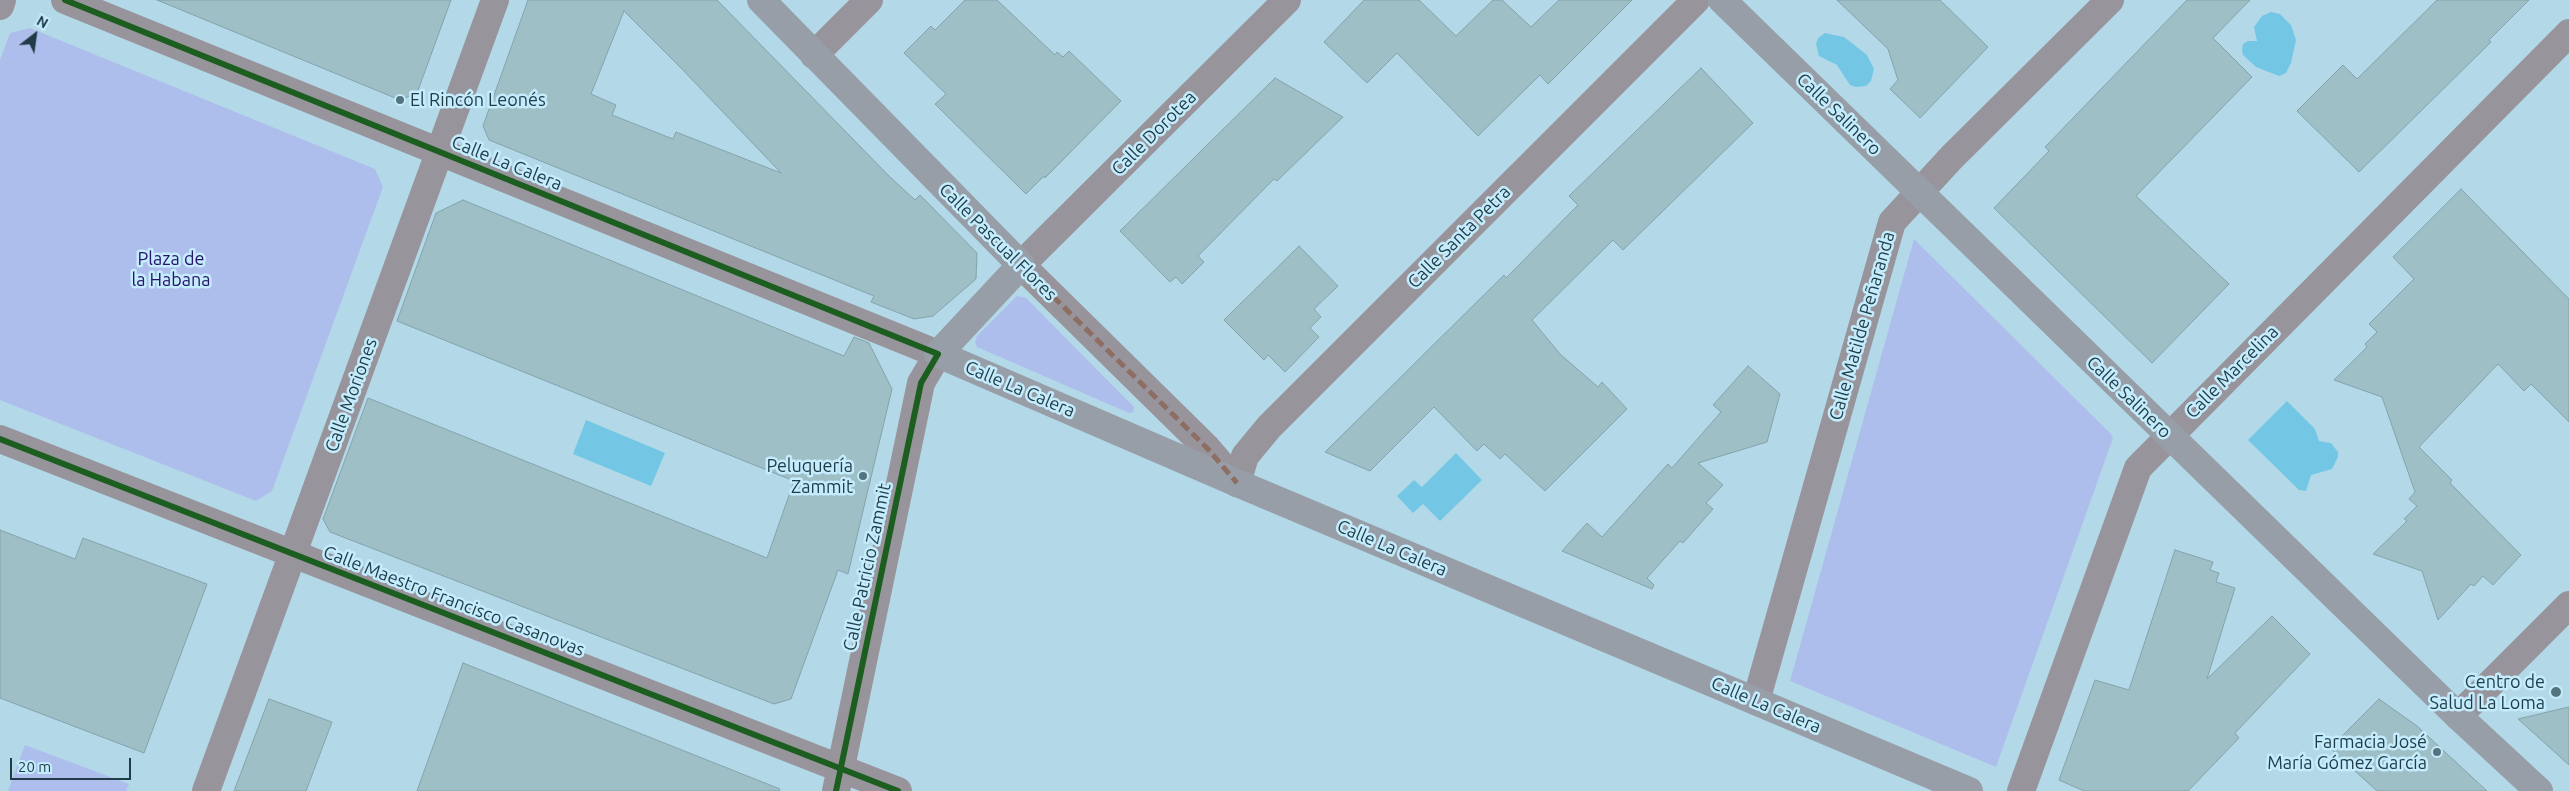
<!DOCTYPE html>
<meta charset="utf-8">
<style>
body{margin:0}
#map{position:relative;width:2569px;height:791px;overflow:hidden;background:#b3d9e8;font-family:Ubuntu,sans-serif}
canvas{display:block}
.north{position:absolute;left:10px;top:10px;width:50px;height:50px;-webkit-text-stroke:4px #c4ecfc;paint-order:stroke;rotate:30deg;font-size:14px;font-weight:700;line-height:20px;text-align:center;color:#1f3c47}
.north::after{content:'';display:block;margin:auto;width:18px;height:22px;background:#1f3c47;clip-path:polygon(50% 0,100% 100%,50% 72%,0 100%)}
.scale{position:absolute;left:10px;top:758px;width:121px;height:22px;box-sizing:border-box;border:2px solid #1f3c47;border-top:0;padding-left:6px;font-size:15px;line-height:18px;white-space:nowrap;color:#1f3c47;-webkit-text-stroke:4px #c4ecfc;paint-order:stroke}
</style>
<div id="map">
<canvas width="2569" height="791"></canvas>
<div class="north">N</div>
<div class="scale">20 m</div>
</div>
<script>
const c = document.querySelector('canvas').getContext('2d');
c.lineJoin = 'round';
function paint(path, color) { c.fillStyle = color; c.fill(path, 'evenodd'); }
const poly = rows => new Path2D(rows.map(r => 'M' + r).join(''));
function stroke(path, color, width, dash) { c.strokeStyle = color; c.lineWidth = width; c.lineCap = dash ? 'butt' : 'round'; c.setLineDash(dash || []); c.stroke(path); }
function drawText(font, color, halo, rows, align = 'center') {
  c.font = font + ' Ubuntu,sans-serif'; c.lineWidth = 5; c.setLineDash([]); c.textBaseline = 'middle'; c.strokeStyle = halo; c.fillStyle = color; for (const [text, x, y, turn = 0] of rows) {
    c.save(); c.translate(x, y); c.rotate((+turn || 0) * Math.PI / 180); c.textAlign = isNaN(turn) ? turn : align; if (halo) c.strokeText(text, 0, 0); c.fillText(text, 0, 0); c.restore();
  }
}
paint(poly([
 [30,28,375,169,383,187,272,491,256,501,0,400,0,60,10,33],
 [1914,239,2110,433,2113,438,1996,767,1790,681],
 [1017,296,1026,298,1134,407,1133,412,1129,413,977,347,975,342,977,336],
 [25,745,129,784,126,791,8,791]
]), '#aebeec');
paint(poly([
 [2271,12,2280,14,2291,25,2296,40,2291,63,2286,73,2279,76,2256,67,2243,55,2242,50,2243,44,2248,41,2257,41,2254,27,2262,16],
 [1825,33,1844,37,1867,55,1874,69,1871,81,1866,86,1856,87,1850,85,1837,65,1819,56,1816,44,1818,38],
 [2287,401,2315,429,2319,441,2331,443,2338,452,2338,457,2332,469,2311,475,2306,491,2299,490,2248,440],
 [586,420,665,453,651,486,573,454],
 [1456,453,1482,480,1440,521,1423,504,1413,513,1397,496,1414,480,1422,487]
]), '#73c7e5');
const building = poly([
 [157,0,451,0,417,93,400,100,157,0],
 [528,0,717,0,890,177,915,200,920,195,977,253,976,279,933,316,914,319,871,302,874,296,489,140,483,126,528,0],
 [624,11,680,67,781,173,676,132,673,139,612,115,616,105,591,94,624,11],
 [965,0,997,0,1055,55,1057,52,1063,57,1069,51,1121,101,1045,178,1044,176,1026,194,935,104,946,94,904,53,931,26,935,30,965,0],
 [1364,0,1419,0,1456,36,1493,0,1502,0,1531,27,1559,0,1632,0,1548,84,1540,75,1478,136,1397,53,1367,83,1324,42,1364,0],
 [1837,0,1940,0,1988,47,1920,118,1890,89,1898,80,1888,49,1837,0],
 [2187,0,2250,0,2213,38,2252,77,2136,196,2229,284,2152,363,1994,208,2049,151,2045,147,2187,0],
 [2437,0,2529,0,2489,40,2491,42,2359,172,2297,111,2343,65,2357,79,2437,0],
 [1701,68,1753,123,1623,250,1613,240,1532,320,1560,354,1598,387,1602,382,1627,409,1545,491,1505,454,1500,459,1484,444,1477,451,1434,407,1370,471,1325,452,1504,275,1506,278,1578,205,1569,196,1701,68],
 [1275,78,1343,117,1277,181,1274,179,1198,256,1204,262,1182,284,1176,277,1170,282,1120,231,1275,78],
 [2461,189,2569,299,2569,422,2531,384,2524,391,2498,364,2419,447,2452,480,2450,483,2521,555,2493,585,2483,576,2474,586,2471,584,2438,620,2422,571,2373,554,2407,521,2404,519,2417,506,2409,499,2415,492,2382,397,2334,380,2367,347,2365,344,2377,332,2369,324,2414,279,2393,257,2461,189],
 [463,200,844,356,854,337,869,343,892,389,848,574,838,570,791,699,774,704,330,532,323,519,368,398,767,558,794,481,397,321,436,213,463,200],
 [1299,246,1338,286,1314,309,1321,317,1310,328,1319,337,1285,372,1268,355,1264,360,1224,320,1299,246],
 [1748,366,1780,394,1767,442,1698,463,1723,485,1706,503,1713,509,1683,543,1680,541,1647,578,1654,585,1652,589,1562,551,1587,523,1602,537,1668,464,1672,468,1721,412,1713,405,1748,366],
 [0,530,75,559,83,538,207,584,144,753,0,698,0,530],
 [2175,550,2213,562,2210,570,2219,573,2216,582,2235,588,2207,679,2272,616,2310,654,2235,733,2239,738,2188,791,2084,791,2059,780,2095,680,2129,690,2175,550],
 [463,663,780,789,779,791,417,791,463,663],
 [269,699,332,722,306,791,234,791,269,699],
 [2379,699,2417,726,2487,791,2377,791,2330,748,2379,699],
 [2569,707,2569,765,2518,719,2569,707]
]);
paint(building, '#9fbfc7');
stroke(building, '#83a3ac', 1);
stroke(poly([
 [1021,265,1207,448,1237,483]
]), '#98949c', 28);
stroke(poly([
 [0,6,2,0],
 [814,55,869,0],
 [1021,265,1287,0],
 [0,439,898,791],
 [1237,483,1245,456,1269,427,1696,0],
 [1756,701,1892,222,1952,157,2110,0],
 [2458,716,2569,605],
 [206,791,495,0],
 [836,791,921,383,938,354],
 [2021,791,2138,468,2569,33]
]), '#98949c', 28);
stroke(poly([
 [65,0,938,354]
]), '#98949c', 28);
stroke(poly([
 [761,0,1021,265,938,354,1237,483,1969,791],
 [1722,0,2458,716,2539,791]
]), '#979ea7', 28);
stroke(poly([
 [1021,265,1207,448,1237,483]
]), '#8d6e63', 5, [10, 5]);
stroke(poly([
 [65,0,938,354,921,383,836,791],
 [0,439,898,791]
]), '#1b5e20', 6);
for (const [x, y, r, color] of [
 [400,100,5,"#53737f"],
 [863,476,5,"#53737f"],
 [2556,692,6,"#53737f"],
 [2437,752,5,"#53737f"]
]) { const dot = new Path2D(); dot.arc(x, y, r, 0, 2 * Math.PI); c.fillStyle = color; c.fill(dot); stroke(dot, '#c4ecfc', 2); }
drawText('18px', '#1f3c47', '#c4ecfc', [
 ["El Rincón Leonés",410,100,"left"],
 ["Peluquería",853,466],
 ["Zammit",853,487],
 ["Centro de",2545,682],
 ["Salud La Loma",2545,703],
 ["Farmacia José",2427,742],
 ["María Gómez García",2427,763]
], 'right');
drawText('18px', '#1f3c47', '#c4ecfc', [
 ["Calle Salinero",1839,114,44],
 ["Calle Dorotea",1154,133,-45],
 ["Calle La Calera",507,163,22],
 ["Calle Santa Petra",1459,237,-45],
 ["Calle Pascual Flores",998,242,45],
 ["Calle Matilde Peñaranda",1862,326,-74],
 ["Calle Marcelina",2232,372,-45],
 ["Calle La Calera",1020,389,23],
 ["Calle Moriones",351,395,-70],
 ["Calle Salinero",2129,397,44],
 ["Calle La Calera",1392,548,23],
 ["Calle Patricio Zammit",867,567,-78],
 ["Calle Maestro Francisco Casanovas",454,601,21],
 ["Calle La Calera",1766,705,23]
]);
drawText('18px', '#28126a', '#c4ecfc', [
 ["Plaza de",171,259],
 ["la Habana",171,280]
]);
</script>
